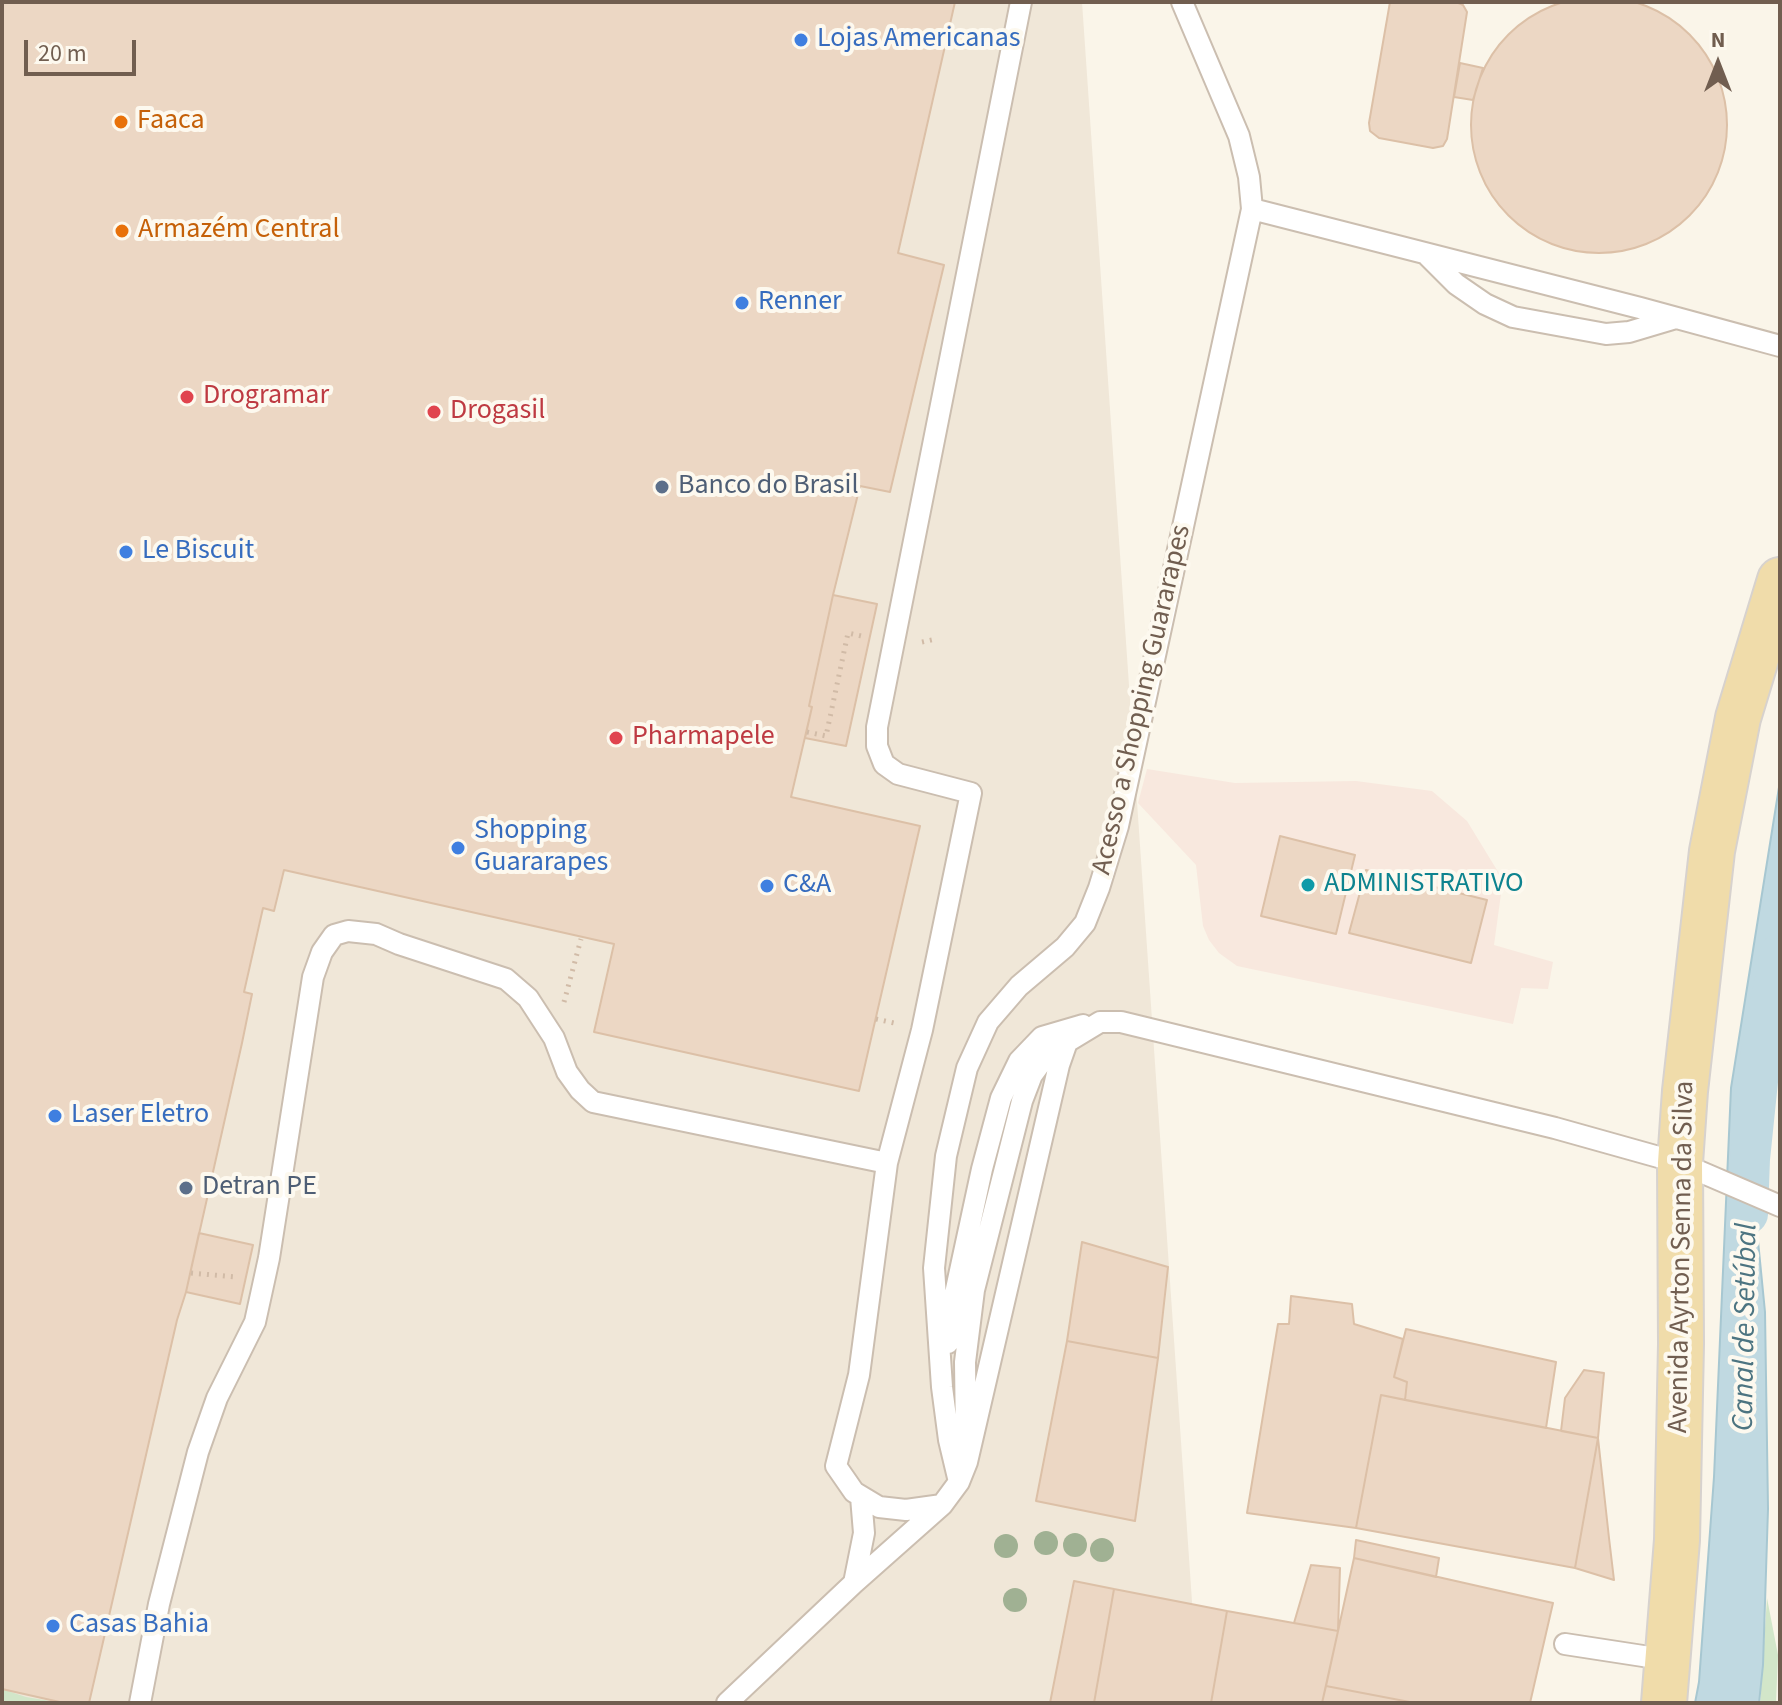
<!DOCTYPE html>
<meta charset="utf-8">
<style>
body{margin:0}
#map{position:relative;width:1782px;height:1705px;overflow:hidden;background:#faf5e9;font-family:"Source Sans 3",sans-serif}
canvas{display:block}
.frame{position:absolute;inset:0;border:4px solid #715e50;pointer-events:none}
.north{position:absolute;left:1678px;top:24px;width:80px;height:80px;-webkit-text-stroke:6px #fdf9ef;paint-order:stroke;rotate:0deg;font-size:22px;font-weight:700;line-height:32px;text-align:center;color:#715e50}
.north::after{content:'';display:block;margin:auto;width:28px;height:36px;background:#715e50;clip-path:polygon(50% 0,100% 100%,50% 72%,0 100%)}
.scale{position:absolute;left:24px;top:40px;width:112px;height:36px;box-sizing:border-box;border:4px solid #715e50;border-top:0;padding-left:10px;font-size:24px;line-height:28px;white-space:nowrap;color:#715e50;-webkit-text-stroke:6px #fdf9ef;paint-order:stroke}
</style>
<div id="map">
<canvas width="1782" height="1705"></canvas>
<div class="frame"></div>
<div class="north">N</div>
<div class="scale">20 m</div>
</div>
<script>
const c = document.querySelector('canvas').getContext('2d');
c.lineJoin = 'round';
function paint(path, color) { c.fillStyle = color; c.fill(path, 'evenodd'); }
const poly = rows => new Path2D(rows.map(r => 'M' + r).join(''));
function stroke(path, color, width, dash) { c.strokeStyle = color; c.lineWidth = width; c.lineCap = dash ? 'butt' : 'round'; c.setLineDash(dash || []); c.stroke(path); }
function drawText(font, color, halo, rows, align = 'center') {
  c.font = font + ' "Source Sans 3",sans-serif'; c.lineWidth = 8; c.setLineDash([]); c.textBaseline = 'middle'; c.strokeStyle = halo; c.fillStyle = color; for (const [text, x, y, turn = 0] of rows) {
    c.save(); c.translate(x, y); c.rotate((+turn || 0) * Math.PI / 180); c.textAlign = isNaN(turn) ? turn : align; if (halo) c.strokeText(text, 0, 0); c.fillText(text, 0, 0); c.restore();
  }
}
paint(poly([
 [2,2,1082,2,1199,1703,2,1703]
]), '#f0e7d8');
paint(poly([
 [1147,769,1235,783,1356,781,1432,791,1467,821,1500,875,1501,894,1494,945,1553,962,1548,989,1521,988,1513,1024,1237,966,1219,953,1209,940,1203,926,1196,865,1138,803]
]), '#f8e8de');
paint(poly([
 [1767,1598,1778,1655,1776,1703,1760,1703],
 [2,1689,26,1697,62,1703,2,1703]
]), '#d2e6c9');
const water = poly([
 [1780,781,1780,953,1761,1052,1750,1159,1765,1312,1768,1509,1763,1665,1759,1703,1695,1703,1699,1682,1714,1477,1731,1088,1780,781]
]);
paint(water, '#c0d9e1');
stroke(water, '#a7c7d1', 2);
stroke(poly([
 [1748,1214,1750,1159,1761,1052,1780,953]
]), '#c0d9e1', 40);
const building = poly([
 '1471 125a128 128 0 1 1 256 0a128 128 0 1 1-256 0Z',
 [2,2,955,2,898,253,944,265,890,492,860,486,833,595,809,706,812,707,791,797,920,826,859,1091,594,1032,614,944,284,870,274,911,263,908,244,992,252,994,242,1043,186,1292,177,1320,89,1703,64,1703,2,1689,2,2],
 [1390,2,1456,2,1463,5,1467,12,1447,139,1443,146,1433,148,1379,138,1370,131,1369,123,1390,2],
 [1460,63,1483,68,1473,100,1454,97,1460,63],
 [833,595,877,604,846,746,805,738,812,707,809,706,833,595],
 [1280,836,1355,855,1336,934,1261,916,1280,836],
 [1366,870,1487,900,1471,963,1349,933,1366,870],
 [199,1233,253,1245,240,1304,186,1292,199,1233],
 [1082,1242,1168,1267,1158,1358,1067,1341,1082,1242],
 [1291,1296,1352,1304,1354,1324,1403,1339,1394,1377,1407,1382,1405,1400,1381,1395,1356,1528,1247,1513,1278,1324,1289,1324,1291,1296],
 [1406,1329,1556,1362,1546,1428,1405,1400,1407,1382,1394,1377,1406,1329],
 [1067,1341,1158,1358,1135,1521,1036,1501,1067,1341],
 [1584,1370,1604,1373,1598,1438,1561,1431,1565,1398,1584,1370],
 [1381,1395,1598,1438,1575,1568,1356,1528,1381,1395],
 [1598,1438,1609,1538,1614,1580,1575,1568,1598,1438],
 [1356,1540,1439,1558,1436,1577,1354,1558,1356,1540],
 [1354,1558,1553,1603,1530,1703,1415,1703,1326,1686,1354,1558],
 [1311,1565,1340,1568,1338,1631,1294,1623,1311,1565],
 [1074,1581,1114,1589,1094,1703,1050,1703,1074,1581],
 [1114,1589,1227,1611,1211,1703,1094,1703,1114,1589],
 [1227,1611,1338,1631,1322,1703,1211,1703,1227,1611],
 [1326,1686,1415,1703,1322,1703,1326,1686]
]);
paint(building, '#ecd7c4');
stroke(building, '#dcc0a7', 2);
const lane = poly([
 [1252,209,1640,308,1780,346],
 [1428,256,1456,284,1485,304,1513,317,1606,334,1629,332,1676,318],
 [948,1343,953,1303,982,1169,1001,1098,1019,1061,1042,1037,1083,1025],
 [966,1438,965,1362,974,1290,1022,1101,1032,1075,1043,1060,1066,1042],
 [959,1482,949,1440,942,1387,934,1268,946,1156,967,1068,988,1022,1019,986,1065,947,1085,923,1099,888,1118,826,1252,209,1249,177,1239,136,1182,2],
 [942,1505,906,1510,879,1507,854,1492,836,1466,859,1375,887,1163,922,1030,971,793,898,774,884,764,877,746,877,727,1021,2],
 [854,1583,864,1533,861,1497],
 [1565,1644,1669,1660],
 [140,1703,159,1604,198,1452,217,1398,255,1322,269,1258,313,977,322,952,334,935,348,931,376,934,399,944,506,979,528,998,554,1038,567,1072,580,1090,593,1102,887,1163],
 [727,1703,854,1583,942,1505,959,1482,967,1462,1059,1065,1067,1042,1100,1022,1121,1022,1555,1128,1680,1163,1780,1206]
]);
const primary = poly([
 [1664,1703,1677,1540,1681,1344,1680,1163,1685,1091,1712,851,1738,718,1780,580]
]);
stroke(lane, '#cbbeb0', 24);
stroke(primary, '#d7d2ce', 48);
stroke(poly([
 [922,642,936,639],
 [807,732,826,736,848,633,866,637],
 [564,1002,581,939],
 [876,1019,894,1023],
 [191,1273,236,1277]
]), '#d1bba7', 5, [2, 6]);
stroke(lane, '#fff', 20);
stroke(primary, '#f0dcaa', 44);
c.fillStyle = '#a0b193';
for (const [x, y] of [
 [1046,1543],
 [1075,1545],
 [1006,1546],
 [1102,1550],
 [1015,1600]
]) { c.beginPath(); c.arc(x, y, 12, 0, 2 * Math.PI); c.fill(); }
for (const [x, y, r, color] of [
 [801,40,8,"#3f7fe0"],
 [121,122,8,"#e8710a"],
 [122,231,8,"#e8710a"],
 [742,303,8,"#3f7fe0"],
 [187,397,8,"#e0444e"],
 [434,412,8,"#e0444e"],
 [662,487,8,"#5c6f8a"],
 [126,552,8,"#3f7fe0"],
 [616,738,8,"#e0444e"],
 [458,848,8,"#3f7fe0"],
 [1308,885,8,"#0f9aa8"],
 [767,886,8,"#3f7fe0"],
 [55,1116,8,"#3f7fe0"],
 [186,1188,8,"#5c6f8a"],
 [53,1626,8,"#3f7fe0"]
]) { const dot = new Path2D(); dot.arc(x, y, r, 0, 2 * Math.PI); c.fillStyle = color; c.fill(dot); stroke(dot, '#fdf9ef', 3); }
drawText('28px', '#366cbe', '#fdf9ef', [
 ["Lojas Americanas",817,40],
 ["Renner",758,303],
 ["Le Biscuit",142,552],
 ["Shopping",474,832],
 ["Guararapes",474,864],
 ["C&A",783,886],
 ["Laser Eletro",71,1116],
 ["Casas Bahia",69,1626]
], 'left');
drawText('28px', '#c56008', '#fdf9ef', [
 ["Faaca",137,122],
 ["Armazém Central",138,231]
], 'left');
drawText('28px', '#be3a42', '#fdf9ef', [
 ["Drogramar",203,397],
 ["Drogasil",450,412],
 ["Pharmapele",632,738]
], 'left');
drawText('28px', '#4e5e75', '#fdf9ef', [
 ["Banco do Brasil",678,487],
 ["Detran PE",202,1188]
], 'left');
drawText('28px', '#715e50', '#fdf9ef', [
 ["Acesso a Shopping Guararapes",1143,700,-77],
 ["Avenida Ayrton Senna da Silva",1683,1257,-89]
]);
drawText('28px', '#0d838f', '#fdf9ef', [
 ["ADMINISTRATIVO",1324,885]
], 'left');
drawText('italic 30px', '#4c7481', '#fdf9ef', [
 ["Canal de Setúbal",1747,1327,-89]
]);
</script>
